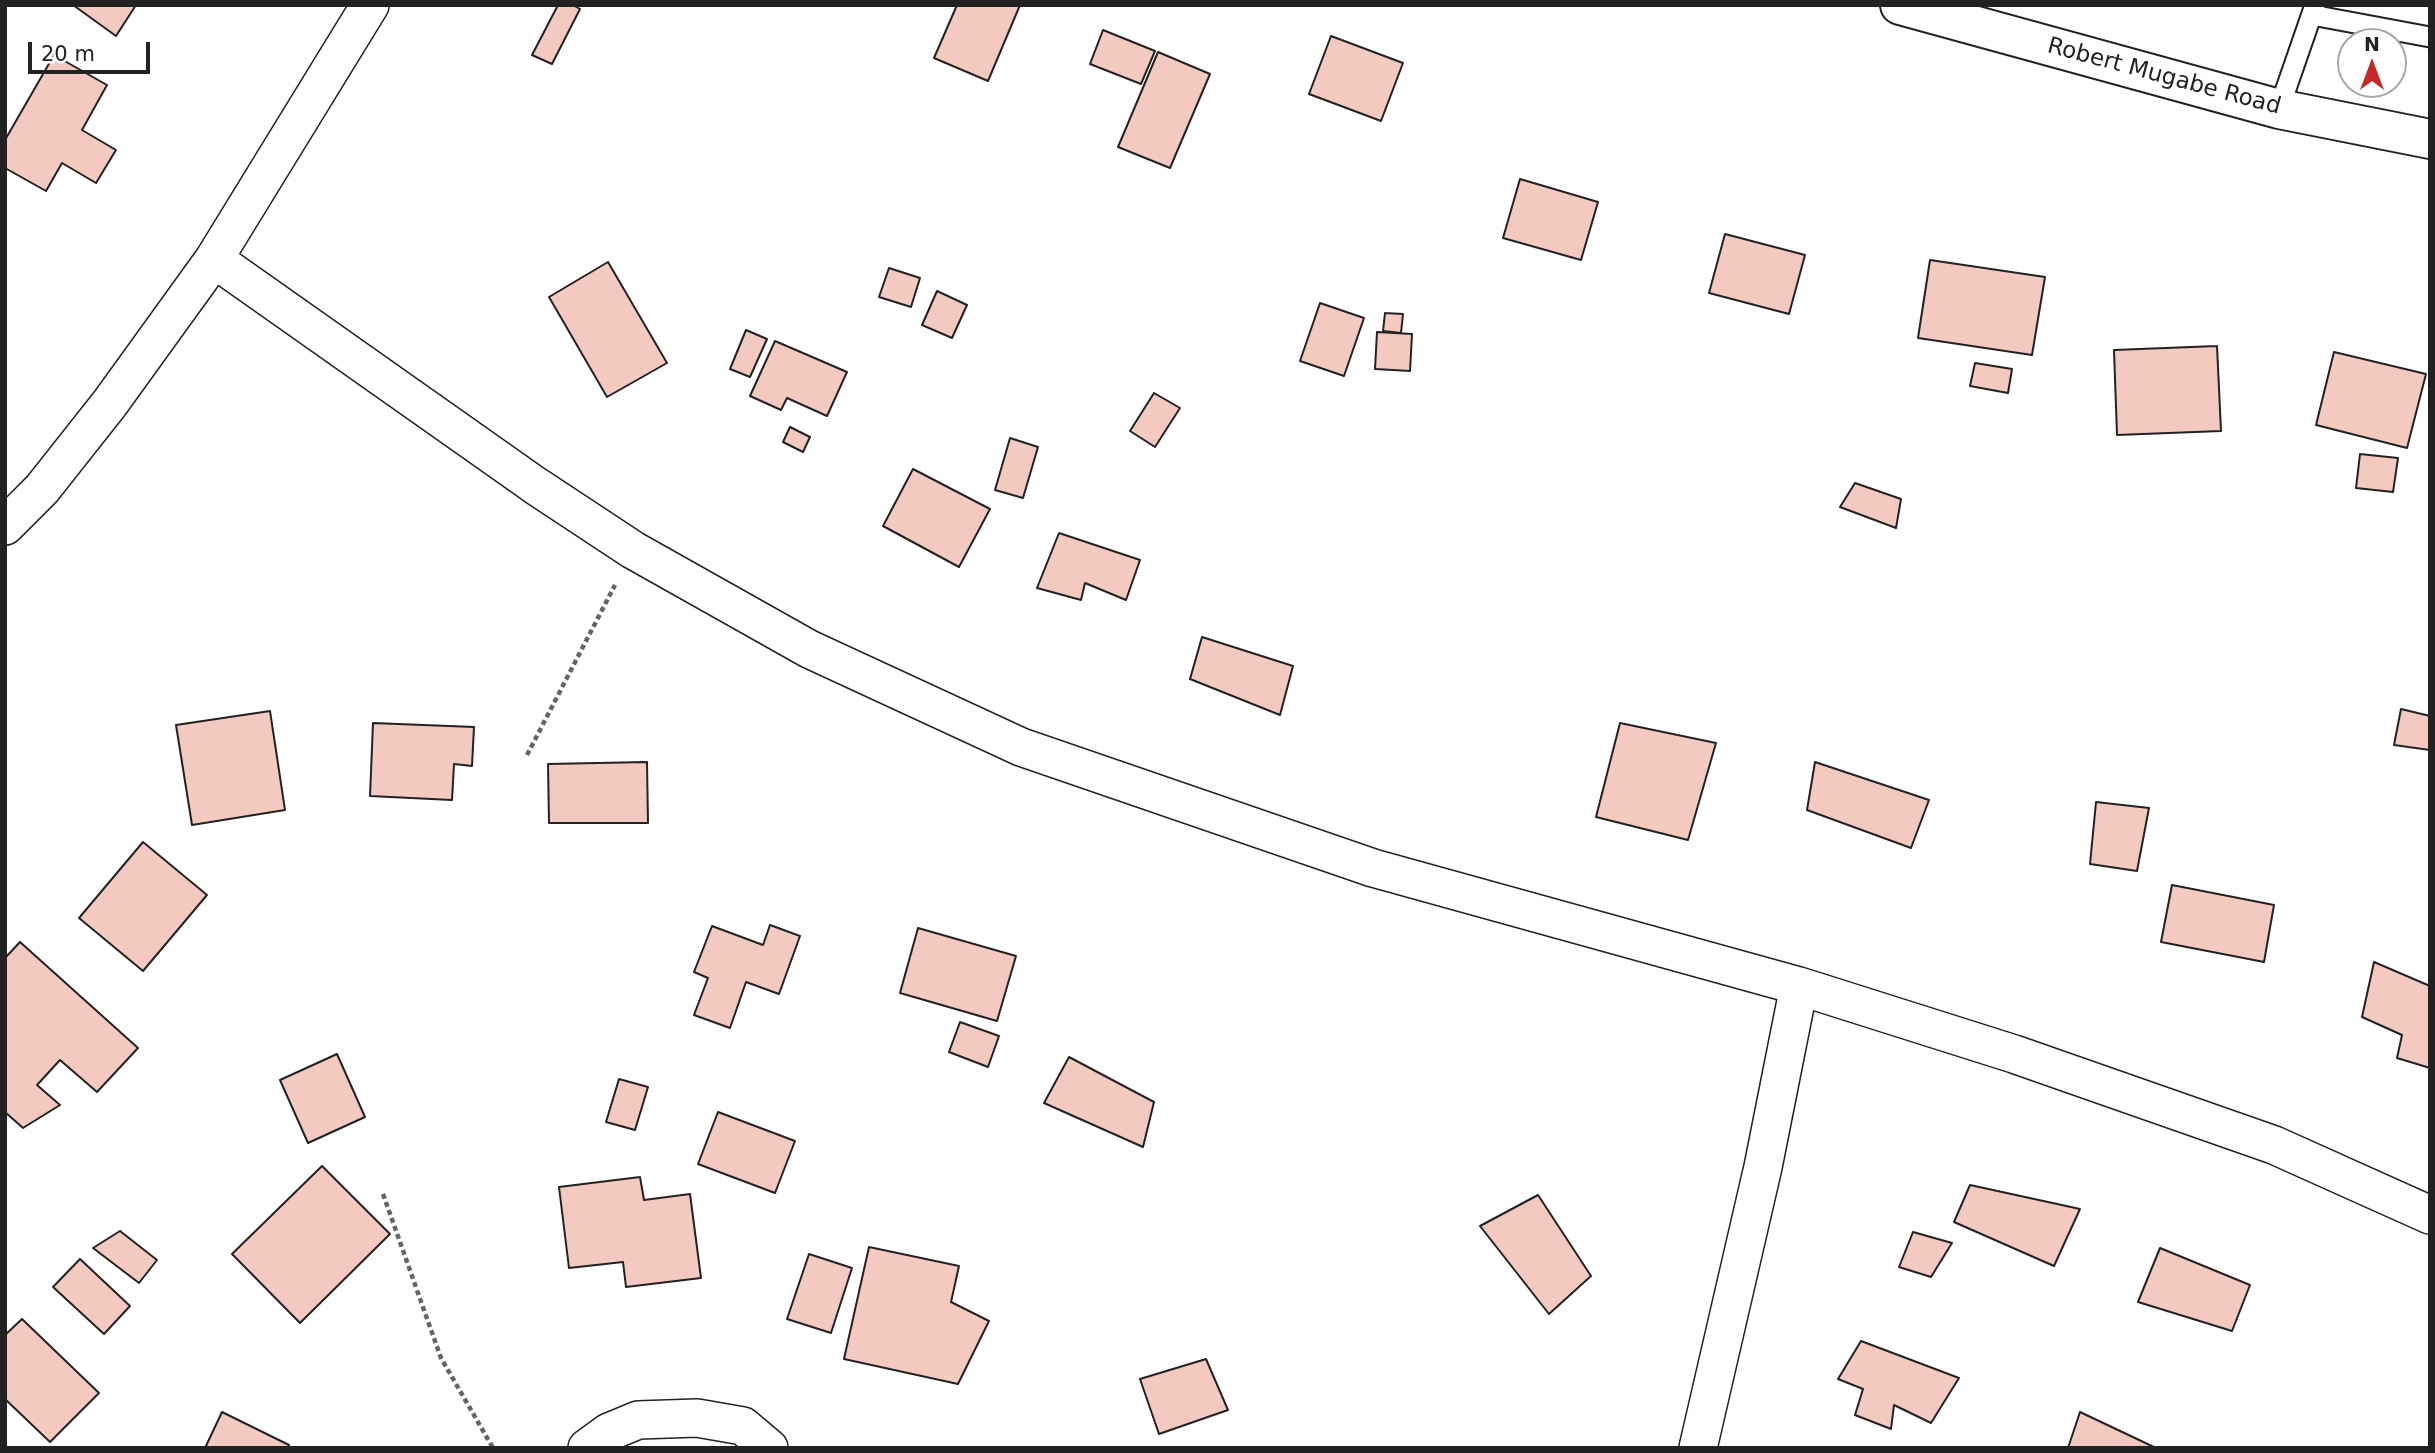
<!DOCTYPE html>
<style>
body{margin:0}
#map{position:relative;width:2435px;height:1453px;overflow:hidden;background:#fff;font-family:"DejaVu Sans",sans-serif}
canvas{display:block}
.frame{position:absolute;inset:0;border:7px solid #222;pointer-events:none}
.north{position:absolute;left:2337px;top:28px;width:70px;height:70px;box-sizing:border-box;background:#fff;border:2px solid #a7a7a7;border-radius:50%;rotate:0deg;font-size:19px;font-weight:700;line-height:28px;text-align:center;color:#222}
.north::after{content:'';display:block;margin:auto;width:24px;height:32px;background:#c62828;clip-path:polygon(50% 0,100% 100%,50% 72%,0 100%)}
.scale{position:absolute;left:28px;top:42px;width:122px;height:32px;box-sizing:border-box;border:4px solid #222;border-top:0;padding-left:9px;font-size:21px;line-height:24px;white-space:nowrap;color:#222;-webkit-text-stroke:5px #fff;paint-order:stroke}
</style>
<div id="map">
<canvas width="2435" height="1453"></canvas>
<div class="frame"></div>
<div class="north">N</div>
<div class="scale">20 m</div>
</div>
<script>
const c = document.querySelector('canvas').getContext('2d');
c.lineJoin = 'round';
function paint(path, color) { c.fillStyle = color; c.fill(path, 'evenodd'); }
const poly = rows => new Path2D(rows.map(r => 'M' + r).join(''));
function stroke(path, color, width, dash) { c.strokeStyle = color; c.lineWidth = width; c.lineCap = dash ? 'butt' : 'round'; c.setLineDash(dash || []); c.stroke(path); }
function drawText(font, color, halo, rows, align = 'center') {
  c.font = font + ' "DejaVu Sans",sans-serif'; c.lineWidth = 5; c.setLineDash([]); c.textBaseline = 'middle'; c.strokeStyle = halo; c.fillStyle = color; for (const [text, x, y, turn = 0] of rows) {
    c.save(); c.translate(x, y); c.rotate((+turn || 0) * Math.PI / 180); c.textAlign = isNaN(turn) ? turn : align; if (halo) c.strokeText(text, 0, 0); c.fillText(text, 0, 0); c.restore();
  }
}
const building = poly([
 [73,5,136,5,116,36,73,5],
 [558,5,573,5,580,9,552,64,532,55,558,5],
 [957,5,1020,5,988,81,934,58,957,5],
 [1103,30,1155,51,1141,84,1090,64,1103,30],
 [1331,36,1403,63,1381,121,1309,94,1331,36],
 [1158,52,1210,74,1170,168,1118,147,1158,52],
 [54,55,107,85,82,130,116,150,96,183,62,163,46,191,5,168,5,140,54,55],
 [1520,179,1598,202,1581,260,1503,238,1520,179],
 [1725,234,1805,255,1789,314,1709,293,1725,234],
 [1930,260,2045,277,2032,355,1918,338,1930,260],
 [608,262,667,363,607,397,549,297,608,262],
 [889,268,920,278,911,307,879,297,889,268],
 [937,291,967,305,952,338,922,325,937,291],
 [1320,303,1364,318,1344,376,1300,361,1320,303],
 [1385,313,1403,314,1401,333,1383,331,1385,313],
 [746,330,767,339,750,377,730,369,746,330],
 [1377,332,1412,334,1410,371,1375,369,1377,332],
 [775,341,847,372,827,416,787,398,781,410,750,396,775,341],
 [2217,346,2221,431,2117,435,2114,350,2217,346],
 [2334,352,2426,374,2407,448,2316,425,2334,352],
 [1975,363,2012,369,2008,393,1970,386,1975,363],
 [1154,393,1180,408,1155,447,1130,431,1154,393],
 [790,427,810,437,803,452,783,442,790,427],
 [1010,438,1038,447,1023,498,995,490,1010,438],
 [2360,454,2398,458,2393,492,2356,488,2360,454],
 [913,469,990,509,959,567,883,526,913,469],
 [1855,483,1901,499,1896,528,1840,507,1855,483],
 [1059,533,1140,560,1126,600,1085,583,1081,600,1037,588,1059,533],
 [1202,637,1293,666,1280,715,1190,679,1202,637],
 [2401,709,2430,716,2430,750,2394,745,2401,709],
 [270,711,285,810,192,825,176,725,270,711],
 [373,723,474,727,472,766,454,764,452,800,370,796,373,723],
 [1620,723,1716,743,1688,840,1596,817,1620,723],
 [647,762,648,823,549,823,548,764,647,762],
 [1815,762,1929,800,1911,848,1807,810,1815,762],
 [2096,802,2149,808,2137,871,2090,864,2096,802],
 [143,842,207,895,143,971,79,918,143,842],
 [2172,885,2274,905,2264,962,2161,942,2172,885],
 [770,925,800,936,779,994,746,982,730,1028,694,1015,708,978,694,972,712,926,763,945,770,925],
 [918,928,1016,956,997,1021,900,993,918,928],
 [20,942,138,1048,97,1092,60,1060,37,1085,60,1105,23,1128,5,1112,5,958,20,942],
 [2374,962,2430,986,2430,1068,2397,1058,2402,1035,2362,1017,2374,962],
 [960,1022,999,1036,988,1067,949,1052,960,1022],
 [337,1054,365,1117,308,1143,280,1080,337,1054],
 [1069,1057,1154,1102,1143,1147,1044,1103,1069,1057],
 [619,1079,648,1087,635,1130,606,1122,619,1079],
 [718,1112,795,1141,775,1193,698,1164,718,1112],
 [322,1166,390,1234,300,1323,232,1254,322,1166],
 [640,1177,644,1200,690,1194,701,1278,626,1287,623,1262,569,1268,559,1187,640,1177],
 [1970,1185,2080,1209,2054,1266,1954,1222,1970,1185],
 [1538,1195,1591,1276,1549,1314,1480,1226,1538,1195],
 [120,1231,157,1260,139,1283,93,1248,120,1231],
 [1913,1232,1952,1243,1931,1277,1899,1267,1913,1232],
 [869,1247,959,1266,951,1302,989,1321,958,1384,844,1359,869,1247],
 [2160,1248,2250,1285,2232,1331,2138,1302,2160,1248],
 [809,1254,852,1268,831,1333,787,1319,809,1254],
 [80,1259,130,1306,104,1334,53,1287,80,1259],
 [22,1319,99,1393,50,1442,5,1399,5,1335,22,1319],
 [1861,1341,1959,1378,1931,1423,1894,1405,1891,1429,1855,1415,1863,1389,1838,1379,1861,1341],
 [1206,1359,1228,1410,1159,1434,1140,1379,1206,1359],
 [222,1412,289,1445,288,1448,205,1448,222,1412],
 [2080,1412,2156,1448,2068,1448,2080,1412]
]);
paint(building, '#f3c9c0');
stroke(building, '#222', 2);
const lane = poly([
 [2312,15,2430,37],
 [2279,109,2315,5]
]);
const street = poly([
 [214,259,536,486,633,550,809,649,1021,747,1373,868,1799,986,2014,1054,2274,1145,2430,1215],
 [5,526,42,489,110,403,214,259,370,5],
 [587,1448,609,1432,638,1420,697,1418,743,1426,769,1448],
 [1698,1448,1763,1167,1799,986]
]);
const secondary = poly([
 [1900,5,2279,109,2430,139]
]);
stroke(lane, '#222', 23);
stroke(street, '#222', 40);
stroke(secondary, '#222', 42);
stroke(poly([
 [527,755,615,585],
 [383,1194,441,1358,493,1448]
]), '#646464', 4.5, [5, 3.5]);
stroke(lane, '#fff', 19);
stroke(street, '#fff', 37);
stroke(secondary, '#fff', 38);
drawText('23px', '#222', '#fff', [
 ["Robert Mugabe Road",2164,77,15]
]);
</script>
